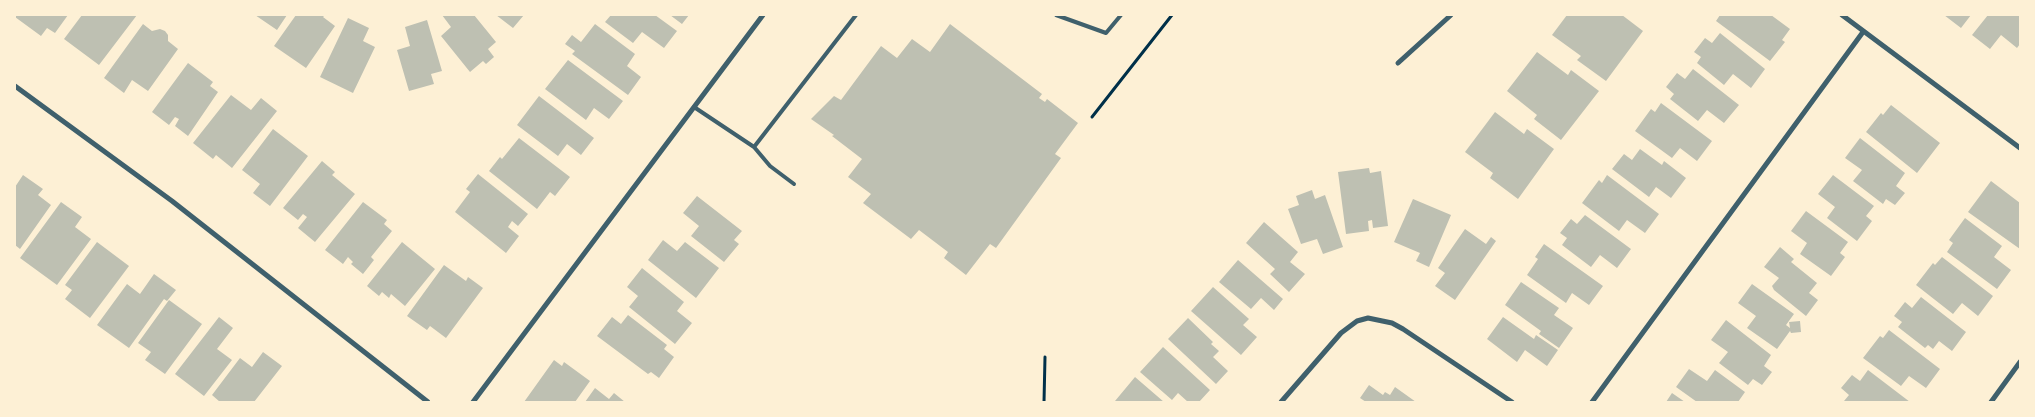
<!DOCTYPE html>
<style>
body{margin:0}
#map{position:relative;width:2035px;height:417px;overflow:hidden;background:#fdf0d5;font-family:Manrope,sans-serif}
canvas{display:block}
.frame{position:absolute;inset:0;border:16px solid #fdf0d5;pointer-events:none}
</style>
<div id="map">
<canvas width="2035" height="417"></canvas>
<div class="frame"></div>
</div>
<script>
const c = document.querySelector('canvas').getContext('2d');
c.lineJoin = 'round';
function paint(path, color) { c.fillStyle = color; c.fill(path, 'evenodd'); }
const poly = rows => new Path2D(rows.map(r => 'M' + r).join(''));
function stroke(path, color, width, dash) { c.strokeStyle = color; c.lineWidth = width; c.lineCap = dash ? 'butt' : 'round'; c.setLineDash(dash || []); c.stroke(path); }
paint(poly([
 [15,15,68,15,55,33,47,28,41,36,15,17],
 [82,15,137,15,99,65,64,39],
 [255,15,287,15,277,30],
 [296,15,325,15,323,17,335,26,306,68,274,46],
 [442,15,474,15,496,42,488,49,494,57,486,64,483,61,470,72,441,36,451,27],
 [496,15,524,15,513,28],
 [611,15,655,15,677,31,664,48,642,32,633,43,605,22],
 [670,15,689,15,682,24],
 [1567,15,1622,15,1643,31,1606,81,1577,60,1581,56,1552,35],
 [1720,15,1771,15,1790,29,1782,40,1785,42,1770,61,1716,21],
 [1944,15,1971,15,1961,28],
 [1988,15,2020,15,2020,44,2017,48,2001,35,1990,49,1972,35],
 [348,18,369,28,363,41,375,47,353,93,320,77],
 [427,20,442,71,431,74,434,84,409,91,397,50,410,46,405,27],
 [143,24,152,31,160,29,165,31,168,35,168,41,178,49,148,91,132,80,124,93,104,78],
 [595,24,635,54,627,66,641,77,628,95,572,54,575,51,565,44,572,35,581,42],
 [950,24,1042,94,1039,98,1045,102,1047,99,1078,123,1055,154,1061,158,996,248,990,244,966,275,944,258,948,252,919,230,911,239,863,203,871,194,848,177,862,159,832,136,834,135,811,119,834,96,841,100,881,46,897,58,912,39,930,52],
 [1720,33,1765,69,1751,88,1733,74,1724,85,1697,63,1701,57,1694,52,1705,38,1712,43],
 [1537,52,1568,75,1571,70,1599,91,1561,140,1534,119,1537,115,1507,91],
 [568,60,623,101,609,119,594,108,586,120,545,89],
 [188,63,213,82,210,86,218,92,188,136,175,126,179,119,175,117,169,125,152,112],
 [1693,69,1739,105,1724,123,1707,110,1698,121,1670,99,1674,94,1666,87,1677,73,1685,79],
 [231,95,251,110,261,98,277,111,232,168,216,155,213,159,193,143],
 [539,96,594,138,581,155,567,144,558,156,517,125],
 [1661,103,1712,141,1697,161,1680,148,1672,158,1635,131,1651,109,1655,112],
 [1891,105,1940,143,1917,173,1866,132,1881,113,1883,115],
 [1495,112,1524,134,1527,129,1554,149,1518,199,1490,178,1493,173,1465,152],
 [273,129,308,156,270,206,253,193,260,184,242,170],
 [519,138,570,177,555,196,550,192,537,209,489,171,500,157,502,159],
 [1860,138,1905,173,1896,186,1905,193,1895,205,1886,199,1883,204,1853,181,1862,170,1845,158],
 [1640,149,1662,165,1664,161,1686,178,1671,198,1656,187,1649,197,1612,169,1624,154,1632,160],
 [322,161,335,172,332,175,355,194,315,242,298,228,307,217,303,214,298,220,283,208],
 [1369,168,1370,173,1381,171,1388,226,1373,228,1372,220,1368,221,1369,231,1346,234,1338,172],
 [478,174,528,214,518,226,512,221,508,227,519,236,506,253,455,212,470,192,466,189],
 [23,175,43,189,38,195,51,205,20,249,15,245,15,187],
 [1607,175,1659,214,1645,233,1627,220,1619,231,1582,203,1599,180,1602,183],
 [1833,175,1874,206,1866,216,1872,221,1857,241,1827,218,1835,207,1818,194],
 [1991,181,2020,203,2020,249,1968,212],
 [1312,190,1315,199,1325,195,1343,247,1323,254,1317,239,1301,244,1288,209,1299,205,1296,196],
 [697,196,742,231,734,240,739,244,724,262,691,236,699,226,683,213],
 [1413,199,1451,215,1429,267,1416,261,1420,253,1394,242],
 [61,202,82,217,75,227,91,239,57,285,20,258],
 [363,202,387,220,384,224,392,231,371,257,374,260,363,274,351,264,353,262,348,257,343,264,325,250],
 [1806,211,1848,242,1840,253,1845,257,1831,276,1800,254,1807,243,1791,231],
 [1585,215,1631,249,1617,268,1600,255,1591,267,1562,245,1567,238,1560,233,1571,219,1577,224],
 [1965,218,2002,246,1994,257,2011,270,1997,289,1947,252,1953,243,1949,240],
 [1264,222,1298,252,1290,262,1305,274,1289,292,1270,274,1275,269,1246,243],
 [1465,229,1486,244,1491,237,1496,241,1455,300,1435,286,1445,273,1438,268],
 [663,240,677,251,685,242,719,268,696,298,648,260],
 [97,242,129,266,90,318,65,299,72,290,65,285],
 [402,242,435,269,405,306,391,294,389,298,382,292,379,296,367,286],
 [1544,244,1603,286,1589,305,1572,293,1566,303,1527,275,1538,259,1535,257],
 [1780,247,1794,259,1791,262,1817,283,1809,293,1818,300,1806,316,1774,290,1772,286,1779,278,1764,267],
 [1942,257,1993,296,1978,316,1962,303,1953,314,1916,285,1933,263,1935,265],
 [1238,260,1283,299,1274,310,1261,298,1251,309,1219,282],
 [444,265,466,281,468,277,483,288,446,338,430,326,427,330,407,316],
 [642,268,684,302,677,311,692,323,675,344,629,307,638,296,627,287],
 [154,274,176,290,167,301,164,299,129,348,97,325,127,284,140,294],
 [1521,282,1559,308,1554,315,1573,328,1559,348,1539,334,1541,331,1505,305],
 [1752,284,1794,314,1786,325,1790,328,1789,322,1800,321,1801,332,1791,333,1790,331,1777,349,1747,328,1756,316,1738,303],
 [1213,287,1249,319,1243,325,1257,337,1241,355,1191,311],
 [1921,297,1966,332,1952,351,1939,341,1933,349,1928,345,1925,348,1898,327,1902,322,1894,316,1905,302,1912,308],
 [169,300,202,324,165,374,145,360,151,352,138,343],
 [628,315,667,345,664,349,674,357,659,378,651,372,648,374,597,336,612,317,621,324],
 [219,317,233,328,217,349,232,360,204,396,175,374],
 [1503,317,1534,339,1536,335,1558,350,1547,366,1525,350,1517,362,1487,339],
 [1188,318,1213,342,1211,344,1219,351,1213,357,1228,371,1216,384,1168,339],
 [1726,320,1771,355,1764,366,1772,372,1762,385,1753,379,1748,385,1719,363,1728,352,1711,340],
 [1889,330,1940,369,1926,388,1909,376,1901,386,1863,358,1880,336,1883,338],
 [1163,347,1210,390,1199,402,1188,402,1178,393,1172,400,1140,372],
 [263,352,282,366,254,402,220,402,212,395,240,358,252,367],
 [554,360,562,366,564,362,590,381,575,402,524,402],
 [1689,369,1707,381,1715,370,1745,392,1738,402,1697,402,1676,387],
 [1868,370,1910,402,1844,401,1849,395,1841,388,1852,375,1860,381],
 [1135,377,1164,402,1115,401],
 [1369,385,1383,395,1385,392,1390,395,1395,387,1416,402,1366,402,1360,398],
 [595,388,609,399,614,393,625,402,585,402],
 [1672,393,1685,402,1666,402]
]), '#bec0b2');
stroke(poly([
 [1092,117,1172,15],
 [1044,402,1045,357]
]), '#003049', 3);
stroke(poly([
 [1056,15,1106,33,1121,15],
 [694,107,754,147,856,15],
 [754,147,770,166,794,184]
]), '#3f606c', 4);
stroke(poly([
 [1842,15,2020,148],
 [1398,63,1451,15],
 [15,86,172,201,428,402],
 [473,402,763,15],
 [1281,402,1341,333,1357,321,1368,318,1392,323,1403,329,1512,402],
 [1592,402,1863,32],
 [1991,402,2020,362]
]), '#3f606c', 5);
</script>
